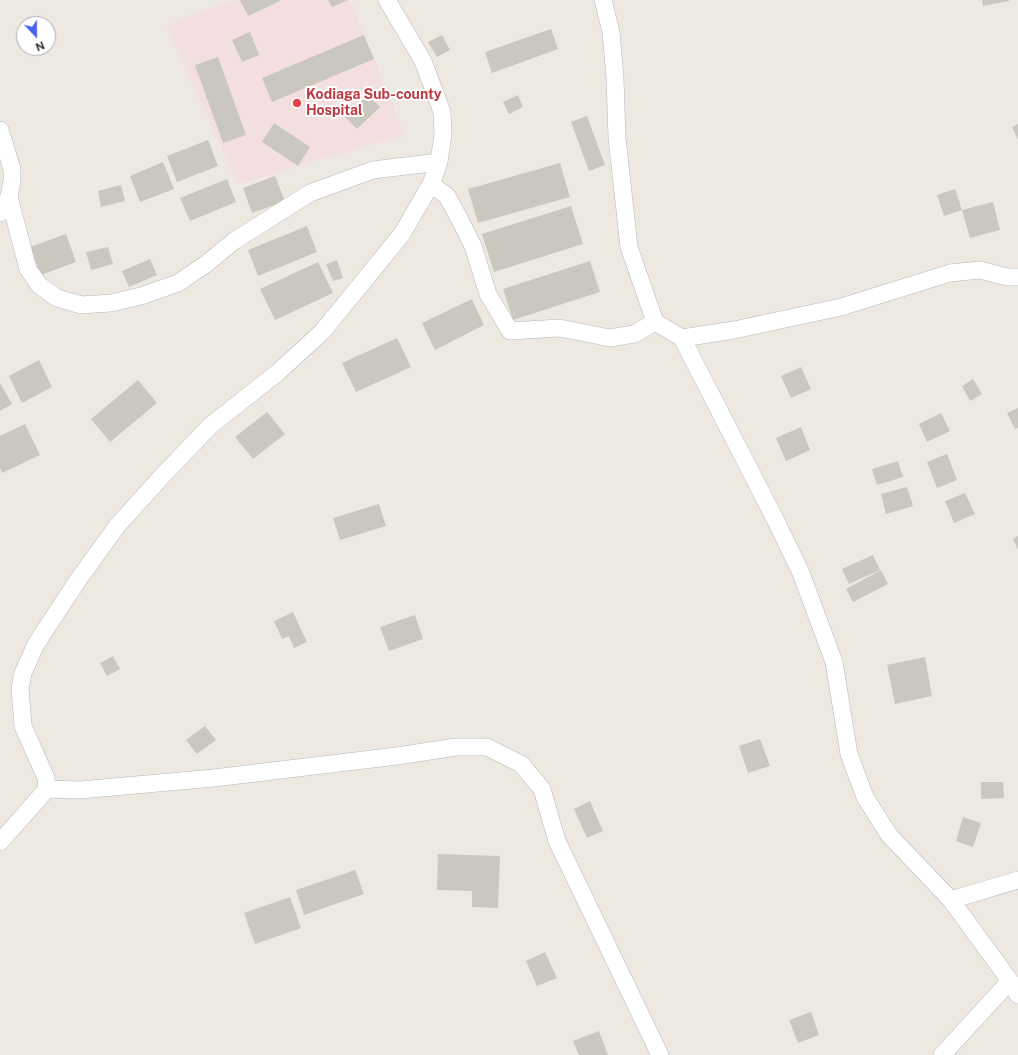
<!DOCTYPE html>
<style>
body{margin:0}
#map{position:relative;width:1018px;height:1055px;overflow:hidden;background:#eee9e0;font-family:"Public Sans",sans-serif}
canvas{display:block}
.north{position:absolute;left:16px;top:16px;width:40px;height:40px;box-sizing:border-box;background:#fff;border:1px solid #ababab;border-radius:50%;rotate:158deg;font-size:11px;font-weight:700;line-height:16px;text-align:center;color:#2d2d2d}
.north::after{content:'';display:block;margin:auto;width:14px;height:18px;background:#4960f2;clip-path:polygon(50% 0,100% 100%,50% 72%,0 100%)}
</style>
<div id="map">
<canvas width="1018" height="1055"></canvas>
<div class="north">N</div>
</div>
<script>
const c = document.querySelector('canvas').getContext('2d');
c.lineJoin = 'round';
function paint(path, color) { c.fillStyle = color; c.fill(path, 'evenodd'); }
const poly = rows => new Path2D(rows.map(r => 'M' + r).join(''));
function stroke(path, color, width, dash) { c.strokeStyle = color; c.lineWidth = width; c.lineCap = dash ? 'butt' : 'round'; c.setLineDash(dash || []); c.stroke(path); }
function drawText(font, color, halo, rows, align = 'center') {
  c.font = font + ' "Public Sans",sans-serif'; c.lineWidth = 4; c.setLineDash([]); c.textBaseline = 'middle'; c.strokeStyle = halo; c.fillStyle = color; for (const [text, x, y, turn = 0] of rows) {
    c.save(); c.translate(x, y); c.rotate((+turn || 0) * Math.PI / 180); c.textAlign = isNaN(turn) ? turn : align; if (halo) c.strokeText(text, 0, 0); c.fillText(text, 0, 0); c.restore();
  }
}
paint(poly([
 [234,0,350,0,405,135,238,184,166,25]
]), '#f3dfdf');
paint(poly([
 [240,0,280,0,280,1,248,16],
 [328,0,348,0,332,7],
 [982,0,1009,0,1009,1,983,6],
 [551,29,558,49,492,73,485,52],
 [250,32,259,55,242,62,232,40],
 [364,35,374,59,272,102,262,78],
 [442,35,450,50,437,57,428,42],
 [218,57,246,135,223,143,195,65],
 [368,95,380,107,357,129,345,117],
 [518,95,523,107,509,114,503,102],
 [587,116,605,165,589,171,571,122],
 [274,123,310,147,298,166,262,142],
 [1018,124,1018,140,1012,127],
 [208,140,218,166,177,182,167,156],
 [163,162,174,189,140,202,130,176],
 [560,163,570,197,478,223,468,189],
 [275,176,285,201,252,213,243,188],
 [227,179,236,202,190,221,180,198],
 [121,185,125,201,101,207,98,191],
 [955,189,962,210,944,216,937,195],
 [993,202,1000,230,970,238,962,210],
 [571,206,583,244,494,272,482,234],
 [307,226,317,252,258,276,248,250],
 [66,234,76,262,41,275,30,247],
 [108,247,113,264,91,270,86,252],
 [150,259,157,275,129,287,122,271],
 [337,260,343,278,333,281,326,264],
 [590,261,600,292,513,320,503,289],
 [318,262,333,293,275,320,260,289],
 [472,299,484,325,435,350,422,323],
 [397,338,411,367,356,392,342,363],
 [39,360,52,387,22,403,9,376],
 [801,367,811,389,791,398,781,376],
 [973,379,982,394,970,401,962,386],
 [138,380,157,403,110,442,91,419],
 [0,383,12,404,0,411],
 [1018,408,1018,428,1015,429,1007,413],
 [267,412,285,434,253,459,235,437],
 [941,413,950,431,927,442,919,424],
 [25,424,40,455,2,473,0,468,0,436],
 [801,427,810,450,786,461,776,438],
 [947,454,957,480,937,488,927,462],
 [898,461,903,477,877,485,872,469],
 [907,487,913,506,886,514,881,494],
 [965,493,975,514,954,523,945,501],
 [379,504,386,526,340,540,333,518],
 [1018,536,1018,550,1013,539],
 [873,555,880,570,849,584,842,569],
 [881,570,888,584,853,602,846,589],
 [293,612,307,642,294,648,289,636,282,639,274,621],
 [415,615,423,639,389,651,380,627],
 [113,656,120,669,107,676,100,663],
 [925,657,932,696,895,704,887,665],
 [205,726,216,740,197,754,186,740],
 [760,739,770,766,748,773,739,746],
 [981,782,1003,782,1004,798,981,799],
 [590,801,603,831,587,838,574,809],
 [963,817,981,823,973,847,956,841],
 [438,854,500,856,498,908,472,907,472,891,437,890],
 [355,870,364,894,304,915,296,890],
 [290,897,301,928,255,944,244,913],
 [545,952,557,978,537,986,526,961],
 [811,1012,819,1035,798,1043,789,1020],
 [599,1031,608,1055,579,1055,573,1041]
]), '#cac7bf');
const street = poly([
 [603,0,611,32,615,78,617,138,629,247,655,322,682,338,776,521,801,573,834,662,849,754,865,797,889,835,951,900,1010,981,1018,995],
 [0,130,12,169,12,181,9,197,0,213],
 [431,184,447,196,460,220,473,246,488,294,510,331,560,328,610,338,634,334,655,322],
 [9,197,28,269,39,285,57,298,81,305,111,303,141,296,178,283,206,264,234,241,310,193,373,170,439,162],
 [682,338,734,330,841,307,950,273,980,270,1007,277,1018,277],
 [47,789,80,790,214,778,397,756,456,747,487,747,521,764,542,789,557,841,660,1055],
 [0,842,47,789,46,778,23,726,20,688,23,673,36,644,78,580,117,526,164,474,210,426,277,373,322,332,402,234,431,184,439,162,443,134,442,112,423,61,387,0],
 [951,900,1018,880],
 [942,1055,1010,981]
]);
stroke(street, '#b4b6c0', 18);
stroke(street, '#fff', 17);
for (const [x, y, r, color] of [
 [297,103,5,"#e0444e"]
]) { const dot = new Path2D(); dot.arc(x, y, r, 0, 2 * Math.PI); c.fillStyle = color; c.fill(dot); stroke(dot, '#fff', 1.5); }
drawText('bold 14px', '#be3a42', '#fff', [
 ["Kodiaga Sub-county",306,95],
 ["Hospital",306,111]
], 'left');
</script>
